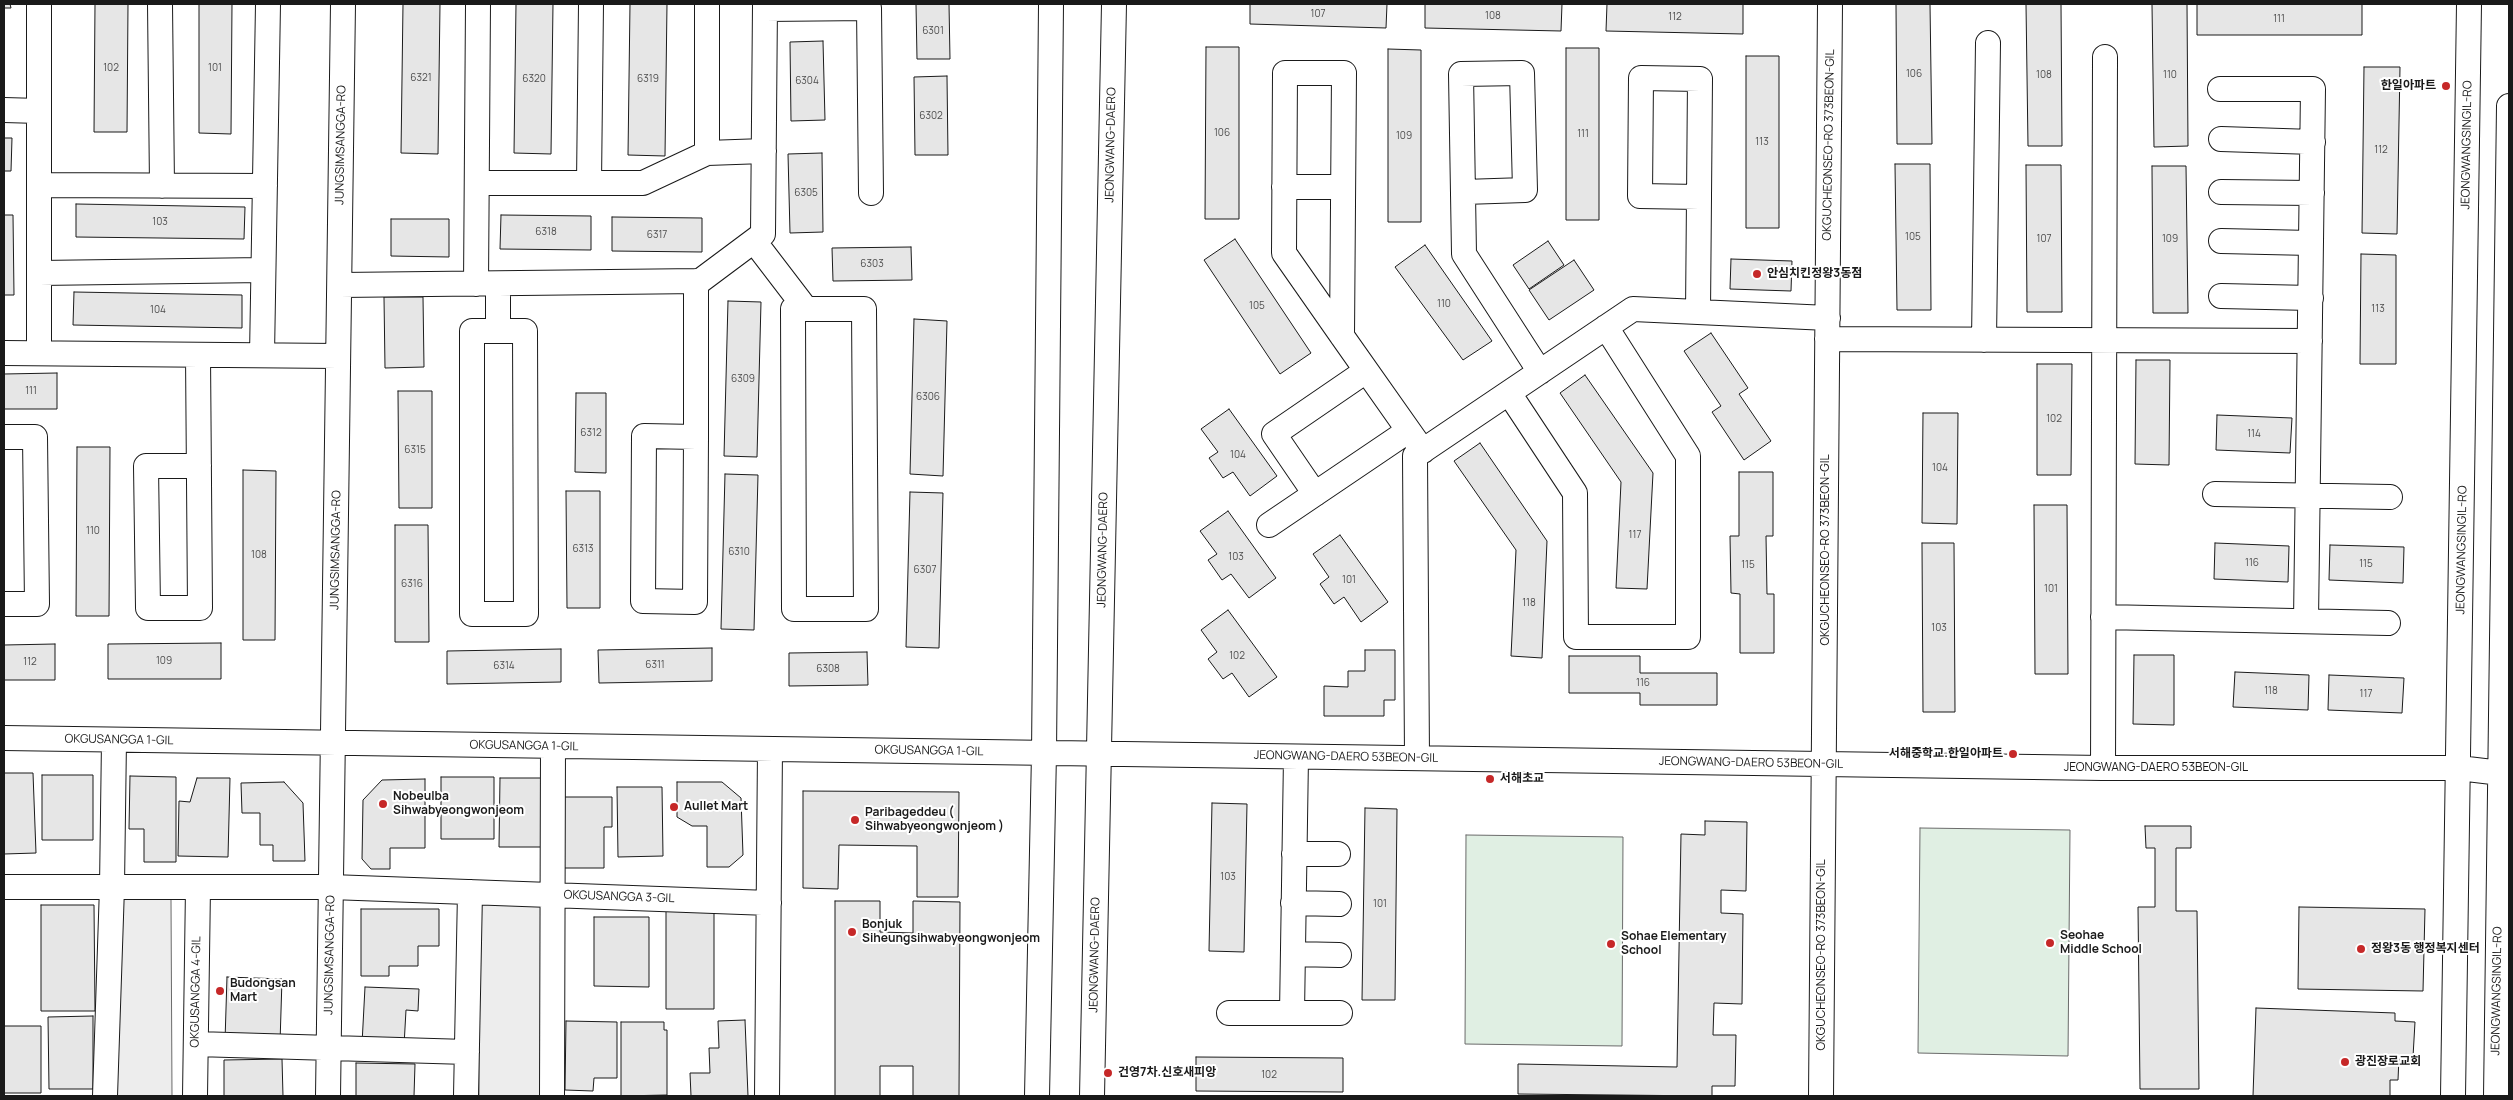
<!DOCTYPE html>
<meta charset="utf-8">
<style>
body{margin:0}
#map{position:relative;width:2513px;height:1100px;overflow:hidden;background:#fff;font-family:Manrope,sans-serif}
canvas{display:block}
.frame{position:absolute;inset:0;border:5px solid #1a1a1a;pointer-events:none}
</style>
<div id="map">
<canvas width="2513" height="1100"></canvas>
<div class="frame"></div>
</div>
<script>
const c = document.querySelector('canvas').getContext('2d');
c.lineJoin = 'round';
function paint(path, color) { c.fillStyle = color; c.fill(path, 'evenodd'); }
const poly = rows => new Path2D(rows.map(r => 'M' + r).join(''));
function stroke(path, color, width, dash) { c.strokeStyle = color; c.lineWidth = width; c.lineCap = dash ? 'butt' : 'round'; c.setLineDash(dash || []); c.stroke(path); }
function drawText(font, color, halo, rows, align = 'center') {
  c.font = font + ' Manrope,"Noto Sans KR",sans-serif'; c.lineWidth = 4; c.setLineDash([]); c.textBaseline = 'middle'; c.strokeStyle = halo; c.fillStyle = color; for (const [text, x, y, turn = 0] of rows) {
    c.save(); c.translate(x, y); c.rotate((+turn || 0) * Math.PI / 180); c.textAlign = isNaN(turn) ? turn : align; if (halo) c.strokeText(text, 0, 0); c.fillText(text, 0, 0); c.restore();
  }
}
const green = poly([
 [1920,828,2070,830,2068,1056,1918,1053,1920,828],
 [1466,835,1623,837,1622,1046,1465,1044,1466,835]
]);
paint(green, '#e0efe3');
stroke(green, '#6a6a6a', 1);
const parking = poly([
 [107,899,171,899,172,1096,108,1096,107,899],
 [478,902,542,902,542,1096,479,1096,478,902]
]);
paint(parking, '#ededed');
stroke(parking, '#6a6a6a', 1);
const building = poly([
 [4,4,10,4,11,8,4,8,4,4],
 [95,4,128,4,127,132,94,132,95,4],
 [199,4,232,4,231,134,199,133,199,4],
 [403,4,440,4,438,154,401,153,403,4],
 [516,4,553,4,551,154,514,153,516,4],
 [630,4,667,4,665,156,628,155,630,4],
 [916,4,949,4,950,59,917,59,916,4],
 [1250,4,1387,4,1386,28,1250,24,1250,4],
 [1425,4,1562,4,1561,31,1425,28,1425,4],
 [1607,4,1743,4,1743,34,1606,31,1607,4],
 [1896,4,1930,4,1932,144,1897,144,1896,4],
 [2026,4,2061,4,2062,146,2028,146,2026,4],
 [2152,4,2187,4,2188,146,2154,147,2152,4],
 [2197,4,2362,4,2362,35,2197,35,2197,4],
 [823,41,825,120,791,121,790,42,823,41],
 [1206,47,1239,47,1239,219,1205,219,1206,47],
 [1566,48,1599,48,1599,220,1566,220,1566,48],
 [1388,49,1421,50,1421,222,1388,222,1388,49],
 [1746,56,1779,56,1779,228,1746,228,1746,56],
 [2364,67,2400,67,2397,234,2362,233,2364,67],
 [947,76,948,155,915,155,914,77,947,76],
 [4,138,12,138,11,171,4,171,4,138],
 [822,153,823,232,790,233,788,154,822,153],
 [1895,164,1930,164,1931,310,1897,310,1895,164],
 [2026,165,2061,165,2062,312,2027,312,2026,165],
 [2152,166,2186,166,2188,313,2153,313,2152,166],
 [76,204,245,207,244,239,76,237,76,204],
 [4,215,13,215,14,295,4,295,4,215],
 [501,215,591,216,591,250,500,249,501,215],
 [612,217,702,218,702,252,612,251,612,217],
 [391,219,449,219,449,257,391,256,391,219],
 [1235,239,1311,353,1280,374,1204,260,1235,239],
 [1548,241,1564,265,1529,289,1513,265,1548,241],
 [1425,245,1492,341,1463,360,1395,267,1425,245],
 [911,247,912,280,833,281,832,248,911,247],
 [2361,254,2396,255,2396,364,2360,364,2361,254],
 [1731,259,1792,261,1791,291,1730,289,1731,259],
 [1574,260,1594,290,1549,320,1529,290,1574,260],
 [74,292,242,295,242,328,73,325,74,292],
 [384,297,423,297,424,367,385,368,384,297],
 [728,301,761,302,757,457,724,456,728,301],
 [914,319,947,321,943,476,910,474,914,319],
 [1711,333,1748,388,1739,394,1771,441,1744,460,1712,412,1721,406,1684,351,1711,333],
 [2136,360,2170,360,2169,465,2135,464,2136,360],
 [2037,364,2072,364,2071,475,2037,475,2037,364],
 [57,373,57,409,4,409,4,374,57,373],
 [1585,375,1653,473,1647,589,1616,588,1621,482,1560,393,1585,375],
 [398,391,432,391,432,508,399,508,398,391],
 [576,393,606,393,606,473,575,472,576,393],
 [1229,409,1277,476,1250,496,1233,472,1223,478,1209,458,1218,452,1201,429,1229,409],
 [1923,413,1958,413,1957,524,1922,523,1923,413],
 [2217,415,2292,418,2290,453,2216,450,2217,415],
 [1480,443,1547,541,1542,658,1511,656,1516,550,1454,461,1480,443],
 [77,447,110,447,109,616,76,616,77,447],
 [243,470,276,471,275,640,243,640,243,470],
 [1739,472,1773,472,1773,536,1766,536,1767,594,1774,594,1774,653,1740,653,1740,594,1731,593,1730,536,1739,536,1739,472],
 [725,474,758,475,754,630,721,629,725,474],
 [566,491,600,491,600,608,567,608,566,491],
 [910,492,943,493,939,648,906,647,910,492],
 [2034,505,2067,505,2068,674,2035,674,2034,505],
 [1228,511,1276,578,1249,598,1231,574,1222,580,1208,560,1217,554,1200,531,1228,511],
 [395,525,428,525,429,642,395,642,395,525],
 [1340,535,1388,602,1361,622,1344,597,1334,604,1320,584,1329,577,1313,554,1340,535],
 [1922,543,1954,543,1955,712,1923,712,1922,543],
 [2215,543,2289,546,2288,582,2214,579,2215,543],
 [2330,545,2404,547,2403,583,2329,580,2330,545],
 [1228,610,1277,677,1249,697,1232,673,1223,679,1208,659,1217,652,1201,630,1228,610],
 [221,643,221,679,108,679,108,644,221,643],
 [55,644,55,680,4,680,4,645,55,644],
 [712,648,712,681,599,683,598,650,712,648],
 [561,649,561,682,447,684,447,651,561,649],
 [1365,650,1395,650,1395,700,1384,700,1384,716,1324,716,1324,686,1348,687,1348,671,1365,671,1365,650],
 [867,652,868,685,789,686,789,653,867,652],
 [2134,655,2174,655,2174,725,2133,724,2134,655],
 [1569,656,1640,656,1640,673,1717,673,1717,705,1640,705,1640,693,1569,693,1569,656],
 [2235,672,2309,675,2308,710,2233,707,2235,672],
 [2329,675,2404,678,2402,713,2328,710,2329,675],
 [4,773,33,773,36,853,4,854,4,773],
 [42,775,93,775,93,840,42,840,42,775],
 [130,776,176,777,176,862,144,862,144,829,129,829,130,776],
 [441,777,494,777,494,839,441,839,441,777],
 [197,778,230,778,228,857,178,856,179,801,190,802,197,778],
 [500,778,548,778,548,847,499,847,500,778],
 [425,779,425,848,390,848,390,869,371,869,362,859,363,800,382,780,425,779],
 [284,782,303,803,305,861,273,861,273,845,260,845,260,813,242,813,241,783,284,782],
 [677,782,722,782,741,798,743,855,729,867,707,867,707,826,692,826,677,817,677,782],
 [617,787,662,787,663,856,618,857,617,787],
 [803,791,959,792,958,897,917,897,917,846,839,845,838,889,803,888,803,791],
 [561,797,612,797,612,827,604,827,604,868,561,868,561,797],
 [1212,803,1247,804,1244,952,1209,951,1212,803],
 [1365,808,1397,809,1395,1000,1362,1000,1365,808],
 [1705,821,1747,822,1746,891,1721,890,1721,913,1743,914,1742,1004,1714,1003,1713,1035,1736,1035,1735,1086,1712,1086,1712,1096,1518,1094,1518,1064,1677,1067,1681,834,1705,835,1705,821],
 [2145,826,2191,826,2191,848,2176,848,2176,911,2197,911,2199,1089,2140,1089,2138,907,2155,907,2155,848,2146,848,2145,826],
 [835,901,880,901,880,932,913,933,913,901,960,902,959,1096,913,1096,913,1066,880,1066,880,1096,835,1096,835,901],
 [41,905,94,905,95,1011,41,1011,41,905],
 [2299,907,2425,909,2423,991,2298,989,2299,907],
 [361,909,439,909,439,946,418,946,418,966,389,966,389,976,361,976,361,909],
 [666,911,714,912,714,1009,666,1009,666,911],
 [594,917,649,917,649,987,594,986,594,917],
 [227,977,282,979,280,1043,225,1041,227,977],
 [365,987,419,989,418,1011,406,1010,404,1046,362,1044,365,987],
 [2256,1008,2395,1013,2395,1021,2415,1022,2413,1057,2399,1057,2398,1080,2390,1080,2390,1096,2253,1096,2256,1008],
 [93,1016,93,1089,49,1089,48,1017,93,1016],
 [745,1020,748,1096,691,1096,690,1073,710,1073,709,1048,719,1048,718,1021,745,1020],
 [566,1021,617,1022,617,1078,594,1078,593,1091,565,1090,566,1021],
 [621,1022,664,1022,664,1030,667,1030,667,1095,621,1096,621,1022],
 [4,1026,41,1026,41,1093,4,1093,4,1026],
 [1196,1057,1343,1058,1343,1092,1196,1091,1196,1057],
 [282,1059,283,1096,224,1096,224,1060,282,1059],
 [356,1063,415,1064,414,1096,356,1096,356,1063]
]);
paint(building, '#e6e6e6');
stroke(building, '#1a1a1a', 1);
const minor = poly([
 [160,4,162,186],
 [707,4,707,153],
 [765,9,869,8,871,193],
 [2220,89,2313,89,2306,621],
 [4,110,39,111],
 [2221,139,2313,142],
 [477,183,643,183,707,153,764,151],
 [589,183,591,4],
 [39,185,265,186],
 [1284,187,1343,187],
 [1464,192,1525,190,1522,73,1461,74,1464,254,1540,372],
 [2221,192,2312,193],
 [754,241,806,309],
 [2221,241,2311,243],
 [39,273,263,270],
 [696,281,696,437,695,602,643,601,644,436,696,437],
 [476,284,478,4],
 [340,285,700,281,763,234,765,4],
 [2221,296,2311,298],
 [793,309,864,309,866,609,794,609,793,309],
 [1698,312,1699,197,1700,79,1641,78,1640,196,1699,197],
 [472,331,525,331,526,614,472,614,472,331],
 [498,331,498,284],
 [1342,336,1344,73,1285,73,1284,253,1342,336,1423,451],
 [1827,339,2310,341],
 [1984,340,1988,43],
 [4,353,338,356],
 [39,353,39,4],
 [198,355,200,608,148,608,146,466,199,466],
 [262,355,268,4],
 [1509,393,1575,493,1576,637,1688,637,1688,456,1606,327],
 [4,437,35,437,37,604,4,604],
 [1315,494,1274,434,1366,371],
 [2215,494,2390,497],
 [1269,525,1408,431],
 [2103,617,2388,623],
 [4,738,2103,768,2459,768,2509,774],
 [1417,758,1415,456,1633,309,1828,318],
 [2103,768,2105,57],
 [1294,854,1338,854],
 [4,887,331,887,769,903],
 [1293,903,1339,904],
 [1293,954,1339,955],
 [1229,1013,1340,1013],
 [1292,1013,1296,757],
 [196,1044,467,1052],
 [105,1096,112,887,114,740],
 [195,1096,198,887],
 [328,1096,343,4],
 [466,1096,470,892],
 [552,1096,553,746],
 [767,1096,770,749],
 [1037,1096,1044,753,1051,4],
 [1092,1096,1114,4],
 [1821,1096,1830,4],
 [2453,1096,2469,4],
 [2496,1096,2509,106]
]);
stroke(minor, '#1a1a1a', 26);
stroke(minor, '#fff', 24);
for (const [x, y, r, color] of [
 [2446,86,5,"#c62828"],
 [1757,274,5,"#c62828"],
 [2013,754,5,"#c62828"],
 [1490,779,5,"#c62828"],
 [383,804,5,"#c62828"],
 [674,807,5,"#c62828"],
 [855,820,5,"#c62828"],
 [852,932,5,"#c62828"],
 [2050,943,5,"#c62828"],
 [1611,944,5,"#c62828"],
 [2361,949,5,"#c62828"],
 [220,991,5,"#c62828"],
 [2345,1062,5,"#c62828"],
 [1108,1073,5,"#c62828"]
]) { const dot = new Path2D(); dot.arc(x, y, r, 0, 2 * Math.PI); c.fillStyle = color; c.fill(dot); stroke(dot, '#fff', 2); }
drawText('10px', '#4d4d4d', null, [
 ["107",1318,14],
 ["108",1493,16],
 ["112",1675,17],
 ["111",2279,19],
 ["6301",933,31],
 ["102",111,68],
 ["101",215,68],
 ["106",1914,74],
 ["108",2044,75],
 ["110",2170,75],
 ["6321",421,78],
 ["6320",534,79],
 ["6319",648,79],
 ["6304",807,81],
 ["6302",931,116],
 ["106",1222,133],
 ["111",1583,134],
 ["109",1404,136],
 ["113",1762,142],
 ["112",2381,150],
 ["6305",806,193],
 ["103",160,222],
 ["6318",546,232],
 ["6317",657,235],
 ["105",1913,237],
 ["107",2044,239],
 ["109",2170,239],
 ["6303",872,264],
 ["110",1444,304],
 ["105",1257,306],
 ["113",2378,309],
 ["104",158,310],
 ["6309",743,379],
 ["111",31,391],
 ["6306",928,397],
 ["102",2054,419],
 ["6312",591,433],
 ["114",2254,434],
 ["6315",415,450],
 ["104",1238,455],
 ["104",1940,468],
 ["110",93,531],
 ["117",1635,535],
 ["6313",583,549],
 ["6310",739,552],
 ["108",259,555],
 ["103",1236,557],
 ["116",2252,563],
 ["115",2366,564],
 ["115",1748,565],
 ["6307",925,570],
 ["101",1349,580],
 ["6316",412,584],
 ["101",2051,589],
 ["118",1529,603],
 ["103",1939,628],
 ["102",1237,656],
 ["109",164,661],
 ["112",30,662],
 ["6311",655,665],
 ["6314",504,666],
 ["6308",828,669],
 ["116",1643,683],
 ["118",2271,691],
 ["117",2366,694],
 ["103",1228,877],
 ["101",1380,904],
 ["102",1269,1075]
]);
drawText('bold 12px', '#1a1a1a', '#fff', [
 ["한일아파트",2436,86,"right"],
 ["안심치킨정왕3동점",1767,274],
 ["서해중학교.한일아파트",2003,754,"right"],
 ["서해초교",1500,779],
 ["Nobeulba",393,797],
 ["Sihwabyeongwonjeom",393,811],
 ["Aullet Mart",684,807],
 ["Paribageddeu (",865,813],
 ["Sihwabyeongwonjeom )",865,827],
 ["Bonjuk",862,925],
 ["Siheungsihwabyeongwonjeom",862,939],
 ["Seohae",2060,936],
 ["Middle School",2060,950],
 ["Sohae Elementary",1621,937],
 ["School",1621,951],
 ["정왕3동 행정복지센터",2371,949],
 ["Budongsan",230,984],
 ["Mart",230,998],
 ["광진장로교회",2355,1062],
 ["건영7차.신호새피앙",1118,1073]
], 'left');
drawText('12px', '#1a1a1a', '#fff', [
 ["JUNGSIMSANGGA-RO",341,145,-89],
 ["JEONGWANG-DAERO",1111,145,-89],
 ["OKGUCHEONSEO-RO 373BEON-GIL",1829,145,-89],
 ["JEONGWANGSINGIL-RO",2467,145,-89],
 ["JUNGSIMSANGGA-RO",336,550,-89],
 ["JEONGWANG-DAERO",1103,550,-89],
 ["OKGUCHEONSEO-RO 373BEON-GIL",1826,550,-90],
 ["JEONGWANGSINGIL-RO",2462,550,-89],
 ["OKGUSANGGA 1-GIL",119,740,1],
 ["OKGUSANGGA 1-GIL",524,746,1],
 ["OKGUSANGGA 1-GIL",929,751,1],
 ["JEONGWANG-DAERO 53BEON-GIL",1346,757,1],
 ["JEONGWANG-DAERO 53BEON-GIL",1751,763,1],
 ["JEONGWANG-DAERO 53BEON-GIL",2156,768],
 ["OKGUSANGGA 3-GIL",619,897,2],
 ["JUNGSIMSANGGA-RO",330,955,-89],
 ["JEONGWANG-DAERO",1095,955,-89],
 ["OKGUCHEONSEO-RO 373BEON-GIL",1822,955,-90],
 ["JEONGWANGSINGIL-RO",2497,991,-89],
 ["OKGUSANGGA 4-GIL",196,992,-89]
]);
</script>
